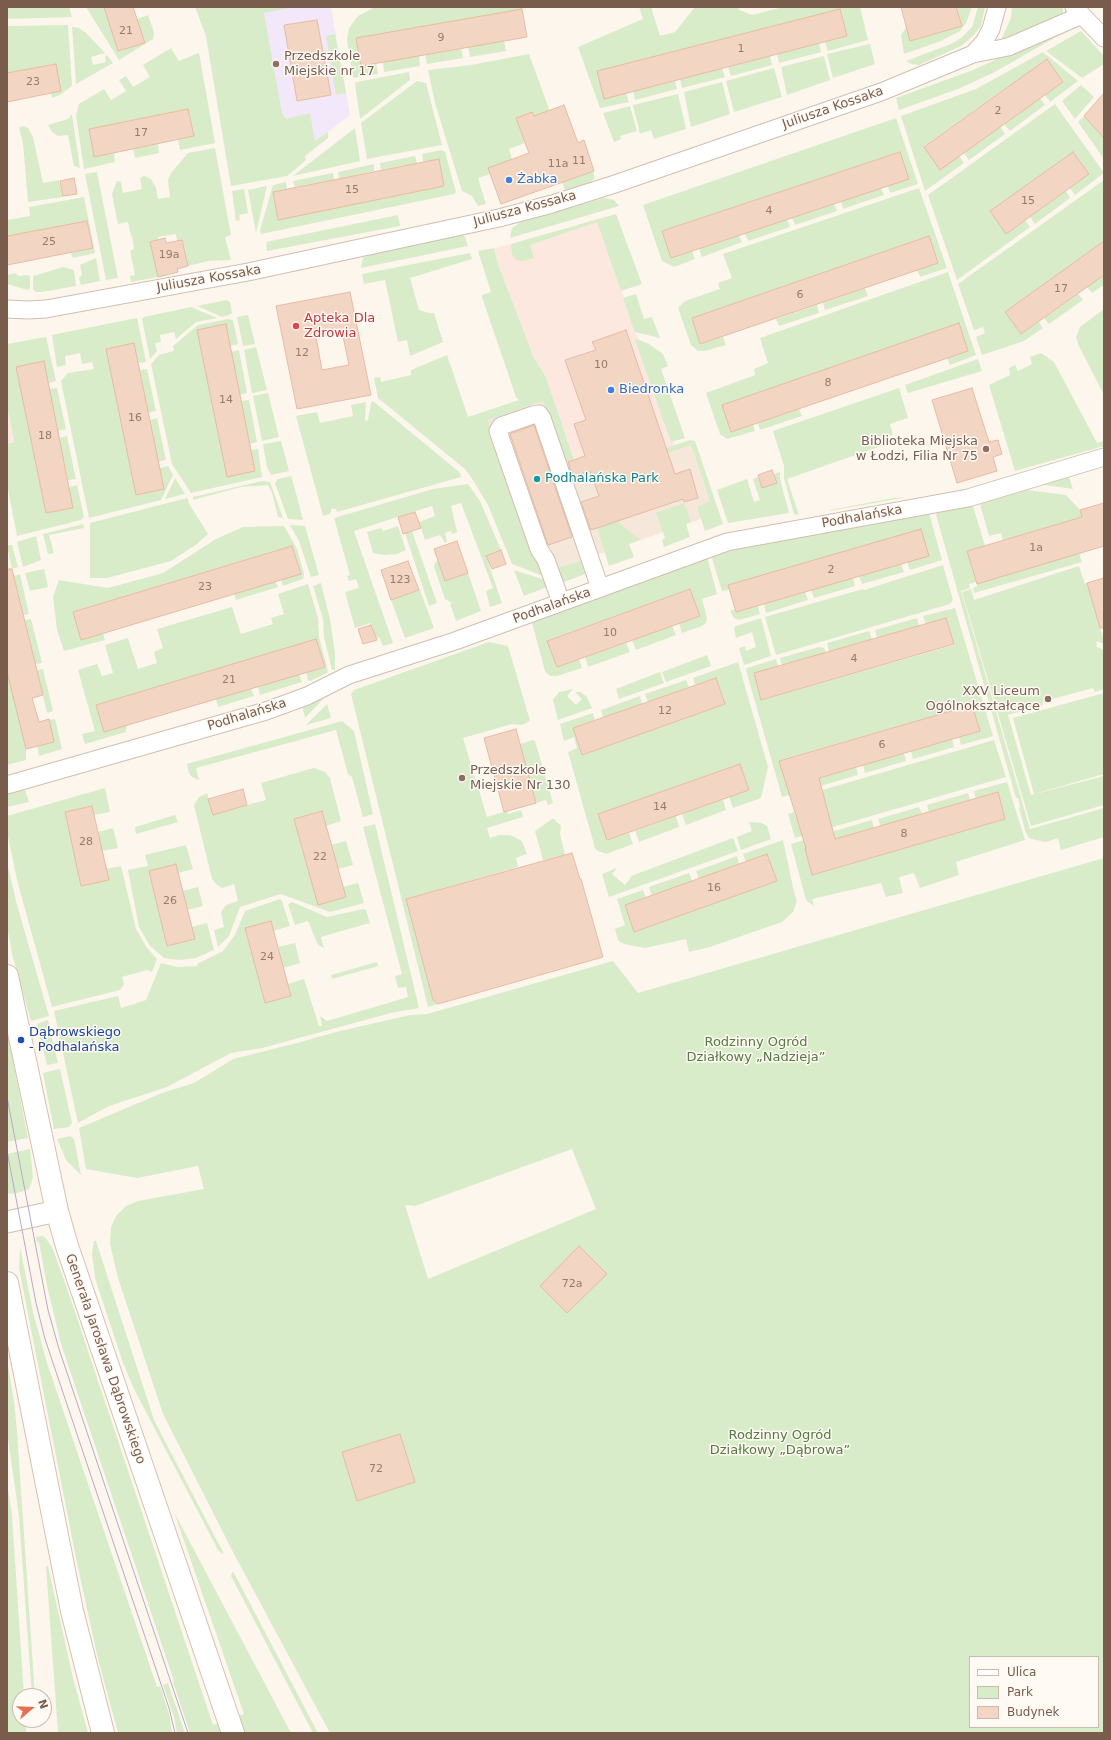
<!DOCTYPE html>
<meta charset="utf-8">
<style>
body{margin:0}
#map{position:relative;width:1111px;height:1740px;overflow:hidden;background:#fdf6ec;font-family:"DejaVu Sans",sans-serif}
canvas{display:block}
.frame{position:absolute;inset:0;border:8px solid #7a5c4d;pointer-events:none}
.legend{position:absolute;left:969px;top:1656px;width:130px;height:72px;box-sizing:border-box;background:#fffaf3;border:1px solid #cabbb1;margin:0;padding:5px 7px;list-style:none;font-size:12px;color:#7a5c4d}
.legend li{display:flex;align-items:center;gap:8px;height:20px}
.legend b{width:20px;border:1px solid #cabbb1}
.north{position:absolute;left:12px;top:1688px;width:40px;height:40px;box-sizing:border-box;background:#fffaf3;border:1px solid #cabbb1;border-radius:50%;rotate:71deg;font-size:11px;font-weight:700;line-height:16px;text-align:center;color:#7a5c4d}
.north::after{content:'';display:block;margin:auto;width:14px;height:18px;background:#e76f51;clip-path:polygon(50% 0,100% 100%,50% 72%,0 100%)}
</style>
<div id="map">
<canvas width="1111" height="1740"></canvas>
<div class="frame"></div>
<ul class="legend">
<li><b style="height:5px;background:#fff"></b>Ulica</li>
<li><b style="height:11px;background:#d8ecc9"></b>Park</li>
<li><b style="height:11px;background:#f3d5c3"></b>Budynek</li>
</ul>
<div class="north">N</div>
</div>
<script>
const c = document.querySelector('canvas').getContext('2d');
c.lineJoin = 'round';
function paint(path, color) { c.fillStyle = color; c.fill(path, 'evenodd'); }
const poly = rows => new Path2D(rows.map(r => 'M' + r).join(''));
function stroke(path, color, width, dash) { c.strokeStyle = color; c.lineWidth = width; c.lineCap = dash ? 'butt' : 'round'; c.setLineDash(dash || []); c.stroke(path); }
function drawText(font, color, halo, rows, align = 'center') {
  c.font = font + ' "DejaVu Sans",sans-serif'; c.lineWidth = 3; c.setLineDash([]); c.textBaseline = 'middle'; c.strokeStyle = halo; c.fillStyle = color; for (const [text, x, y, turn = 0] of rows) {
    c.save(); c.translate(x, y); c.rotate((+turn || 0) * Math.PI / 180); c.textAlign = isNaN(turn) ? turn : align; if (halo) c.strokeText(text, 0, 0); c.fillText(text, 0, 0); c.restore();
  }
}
paint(poly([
 [543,401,564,463,580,458,691,445,715,514,542,574,488,420]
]), '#f5e8da');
paint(poly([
 [597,219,676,450,588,480,580,458,574,460,546,377,534,358,498,264,494,248,528,240],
 [7,405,14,442,7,444]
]), '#fde8e0');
paint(poly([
 [200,7,331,7,350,115,291,161,203,21]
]), '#f3e8fa');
paint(poly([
 [7,7,69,7,72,17,7,19],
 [86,7,104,7,118,51,145,43,137,19,148,15,154,32,153,39,119,60],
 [195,7,296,7,264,13,282,113,286,119,310,113,315,141,328,132,328,138,305,156,306,160,287,176,231,186,206,36],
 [375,7,522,7,522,9,356,38,361,66,376,63,378,74,353,78,347,40,349,28,358,16],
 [639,7,651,7,660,36,675,32,695,7,738,7,739,10,752,15,783,7,860,7,868,40,828,51,825,42,847,36,840,9,597,71,626,93,629,102,600,108,578,47,643,19],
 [956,7,972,7,966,23,960,31,941,41,904,54,901,35,905,29,907,27,910,41,961,26],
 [978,7,985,7,981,26,973,36,961,46,919,65,912,64,906,61,951,44,961,38,972,27],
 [1012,7,1063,7,1063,12,1062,16,1005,45,1001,40,1011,18],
 [1073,24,1079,24,993,73,958,89,899,110,896,98,973,70],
 [68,25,72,86,60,95,52,98,51,93,61,91,55,64,7,73,7,26],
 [72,27,79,28,86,33,105,53,91,57,93,65,106,62,105,57,107,55,113,63,76,84],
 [1081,31,1104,56,1104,64,1082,78,1046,51],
 [335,34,346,93,336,95,326,36],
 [504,41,506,51,470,57,468,47],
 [819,43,821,52,779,63,777,54],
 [870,44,875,64,833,78,827,54],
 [171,48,179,61,199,53,215,143,180,150,178,140,194,136,188,109,89,129,94,157,114,153,115,162,84,169,76,115,79,104,104,89,111,100,126,91,119,80,126,76,133,87,150,77,143,65],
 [461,49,463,58,427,64,425,55],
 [1043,52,1078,81,1050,102,1045,95,1063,82,1047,59,924,146,959,156,964,163,925,191,901,116,976,89],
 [529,54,557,131,540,133,532,112,516,118,525,143,509,149,514,166,488,168,490,174,478,178,486,204,478,206,472,196,462,191,435,103,428,70,471,65],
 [419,56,420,66,384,72,383,62],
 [770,56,772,65,731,76,728,67],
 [824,56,830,80,787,95,781,67],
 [722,68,725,77,682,88,680,79],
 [774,68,782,97,734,112,726,81],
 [409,72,410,80,360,119,355,83,357,82],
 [417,81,426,83,442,145,367,159,361,123],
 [675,81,677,89,635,100,633,91],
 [722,82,730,114,691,127,684,92],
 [1081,85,1094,97,1075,119,1062,101],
 [678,94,686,129,654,139,651,130,640,134,633,105],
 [1040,98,1045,105,1010,131,1004,124],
 [1055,104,1104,173,1075,195,1070,188,1089,174,1073,152,990,211,1006,233,1025,220,1030,227,957,280,928,195],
 [630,106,637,131,620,136,621,139,614,142,603,113],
 [72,114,72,115,80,168,74,166,68,135,58,136,52,132,48,125,68,119],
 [1084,116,1104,138,1104,159,1078,122],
 [896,118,918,184,890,193,888,186,900,152,662,231,671,258,692,251,695,259,674,267,662,261,643,205],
 [24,126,28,128,33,137,43,183,59,180,63,197,28,202,23,143,19,127],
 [1000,126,1005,134,969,160,964,153],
 [355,128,360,161,293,176],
 [158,144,159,153,135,158,133,149],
 [215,148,231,235,225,237,231,260,208,261,188,266,182,240,177,241,176,234,158,237,158,240,150,242,158,277,131,282,130,276,135,275,130,251,134,249,132,236,131,236,128,222,118,224,112,194,116,183,117,181,121,182,123,193,142,189,140,178,144,176,151,179,156,188,158,199,170,197,168,180,171,173,188,153],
 [442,150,445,152,456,192,454,194,261,234,260,230,273,185,286,182,287,189,273,192,278,219,444,186,439,159,423,162,422,154],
 [415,156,417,163,381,170,380,163],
 [374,164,374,171,339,179,338,172],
 [593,171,595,178,587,185,566,192,562,182],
 [97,172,118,278,106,280,85,174],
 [333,173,334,180,295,187,293,181],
 [1104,180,1104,241,1005,312,1021,334,1039,322,1043,328,1024,341,982,355,976,337,985,333,983,327,974,330,958,284],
 [267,186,256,233,248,190],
 [881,188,884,195,843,209,841,201],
 [919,188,947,268,920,277,917,270,938,263,928,236,692,318,700,344,723,337,726,345,704,351,698,351,691,345,678,308,685,301,720,289,718,283,732,278,723,254],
 [244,189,248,213,239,215,240,220,236,221,232,191],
 [1066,191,1070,198,1035,224,1030,217],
 [84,197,95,253,73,258,71,253,92,248,87,221,7,236,7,220,30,216,29,207],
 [604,198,614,200,619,206,510,238,512,228,521,222],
 [834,204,837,211,795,225,792,218],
 [616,214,642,284,621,291,597,222,530,245,534,258,523,261,516,260,512,254,511,244],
 [398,215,400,226,267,251,266,242],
 [787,219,790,227,748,241,745,233],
 [461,234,465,237,468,246,361,268,363,258,369,253],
 [739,235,742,242,702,257,699,249],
 [494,248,498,264,534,358,546,377,574,460,564,464,543,401,488,420,543,576,512,564,488,505,471,477,465,469,378,398,374,378,380,377,381,382,411,375,411,370,447,355,468,417,519,400,516,397,482,297,482,295,491,292,478,251],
 [470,253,472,259,410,278,419,310,429,313,434,313,443,342,410,356,407,340,398,342,385,280,364,284,362,274],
 [96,258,100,281,81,285,79,278,82,275,80,265],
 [63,267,74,270,76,286,42,292,36,292,33,289,33,276],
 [948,272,976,355,950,365,947,358,968,351,958,324,722,405,731,432,753,424,755,431,727,439,720,434,706,393,755,375,754,369,768,363,760,338],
 [15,273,19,276,27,275,30,276,30,289,28,290,7,284,7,275],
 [1104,275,1104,285,1092,293,1087,287],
 [865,288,868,296,825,310,823,303],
 [636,294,644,319,652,317,660,338,635,332,633,327,623,298],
 [1078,294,1083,300,1049,324,1044,318],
 [226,300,230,302,232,313,229,315,222,317,197,306],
 [817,305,819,313,779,326,776,319],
 [191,307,217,318,196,322,176,339,174,332,160,335,161,342,155,343,157,351,150,359,142,319,144,317],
 [1104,309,1104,395,1079,346,1076,337,1080,327],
 [248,315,255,344,243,346,237,317],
 [137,318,146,362,138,363,134,343,106,349,136,495,163,489,159,468,168,466,173,475,161,500,89,518,61,381,68,373,94,369,92,362,82,364,80,353,65,356,66,365,57,367,52,335],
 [228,319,233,320,238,344,230,346,197,330,227,476,255,471,251,450,258,449,262,477,191,493,172,464,151,364,159,355,174,351,173,346,198,325],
 [46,337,56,381,48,383,44,361,16,367,46,513,73,508,69,487,77,485,84,517,81,520,17,536,7,484,7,444,14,442,7,405,7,344],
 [637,339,649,344,663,354,668,366,661,369,685,438,671,442,635,340],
 [256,347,267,390,252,393,244,350],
 [239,350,247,393,239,395,231,352],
 [1041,353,1054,362,1097,443,1104,441,1104,446,1015,471,989,385,1010,375,1009,368,1015,365,1018,371,1032,364,1030,357],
 [978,359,982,371,908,393,905,385],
 [147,369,156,411,148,413,140,370],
 [57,388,66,429,58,431,49,389],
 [899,388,908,418,890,424,893,435,887,437,889,441,887,444,787,479,799,515,794,514,784,478,784,466,773,431],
 [268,393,279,437,262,441,253,396],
 [249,400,257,442,249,444,241,401],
 [373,401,458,471,460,473,461,477,337,512,336,509,332,508,330,514,323,516,296,416,317,412,320,423,353,416,351,405,366,402,365,421,368,420,371,403],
 [799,409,802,416,760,430,758,423],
 [157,418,166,460,158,462,150,420],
 [67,436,76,479,68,480,59,438],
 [690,440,695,441,723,524,705,531,697,507,710,501,691,445,588,480,586,475],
 [281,441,289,471,271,475,267,467,263,444],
 [780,472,780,479,789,513,728,523,717,490,747,479,754,502,760,500,753,479,758,477,762,488,777,483,774,474],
 [1068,474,1073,489,1037,484],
 [291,476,293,482,303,520,288,519,275,483,278,479],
 [175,478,185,494,165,499],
 [262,481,270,482,283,518,278,517,272,493,268,485,241,487,193,500,193,497],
 [468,484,480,501,501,550,486,556,502,603,490,607,486,591,493,588,461,503,451,506,457,532,452,534,451,531,445,533,447,541,445,543,440,535,425,540,419,522,435,516,432,506,354,531,393,643,383,646,379,637,376,638,371,623,355,628,345,592,359,588,356,579,349,581,347,576,350,575,334,518,433,489],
 [1027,490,1066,495,1080,510,1082,517,1003,540,1001,533,989,536,980,504],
 [907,497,830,511,830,510,893,498],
 [187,498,189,501,188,502,208,534,197,544,171,561,107,578,90,578,90,523],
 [684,503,691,522,686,524,690,537,664,547,662,540,665,538,656,513],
 [973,506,985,546,967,551,976,582,969,584,970,588,961,591,1030,829,1104,808,1104,837,1061,850,1058,838,1046,842,1032,839,1029,838,1025,830,1019,808,1020,807,1018,798,1016,798,936,515,937,513],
 [929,513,942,560,910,570,907,562,722,591,712,558,713,554,732,547],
 [619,520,620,524,640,540,629,544,634,557,609,566,597,528],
 [83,524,84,528,49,535,54,553,48,554,43,534],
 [290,525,305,526,319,575,311,577,299,541],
 [284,526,297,549,304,574,303,579,283,586,281,579,301,573,292,546,73,612,81,640,103,633,105,640,64,651,57,630,53,597,59,580,108,588,163,573,216,539,243,527],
 [398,526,406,550,397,554,384,555,373,553,367,532,381,528,383,531],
 [412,531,437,603,429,606,405,533],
 [36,536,41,560,23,567,17,542],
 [7,545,12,545,18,567,12,569],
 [1079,553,1082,562,974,593,973,588,977,586,977,583],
 [707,557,717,594,702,599,707,618,706,623,702,626,682,633,679,623,700,616,690,589,548,640,557,667,579,659,582,668,557,676,550,676,545,671,532,623,535,618],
 [583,560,588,573,559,584,554,569],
 [438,561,445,581,468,573,481,611,456,621,450,604,452,603,445,599,434,567,435,563],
 [901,564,904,572,862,584,859,576],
 [943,565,953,600,950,604,776,655,765,617,863,589,864,590],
 [1079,566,1085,584,1087,583,1104,641,1104,644,1096,641,1097,645,1095,646,1104,650,1104,689,1095,692,1093,688,1042,702,1043,705,1008,715,1031,795,1104,776,1104,805,1031,826,962,592,971,589,974,600],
 [44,569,48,587,30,591,25,573],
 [514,570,545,580,547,587,524,596],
 [20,574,29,614,24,615,14,576],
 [853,578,855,586,814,598,811,590],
 [275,581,278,587,236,600,234,594],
 [321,583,330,619,335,653,335,670,332,670,324,637,323,619,313,586],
 [308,584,318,618,319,637,328,671,327,673,310,681,308,680,306,672,325,667,316,640,96,705,104,732,127,725,126,732,85,744,82,734,95,731,78,670,97,664,102,676,113,673,105,645,128,638,138,669,157,663,154,652,163,648,157,629,232,607,241,634,273,624,271,618,284,614,278,594],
 [420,590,434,628,405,638,391,600],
 [805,592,808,600,766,613,764,604],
 [758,606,760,614,739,620,734,618,730,611,735,609,736,612],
 [955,608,993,736,961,745,959,737,980,731,972,705,780,760,787,787,810,789,782,797,746,670,747,668,776,659,778,666,754,674,762,700,954,645,946,618,926,624,923,616],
 [761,618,771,656,744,665,739,648,745,646,746,651,756,647,752,632,736,638,734,628,736,626],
 [917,618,919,626,877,638,875,630],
 [31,619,42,663,35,664,25,620],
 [672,626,676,635,636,650,632,640],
 [869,631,872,639,829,652,827,643],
 [489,642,508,646,530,721,522,725,512,724,463,738,487,817,507,811,508,814,521,810,523,817,487,828,490,838,499,835,510,835,522,841,527,854,516,858,518,867,406,899,433,1000,438,1004,428,1007,351,694,354,690],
 [626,643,630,652,588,667,585,657],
 [819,647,824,648,826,653,782,665,780,658],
 [707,655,711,666,666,682,662,672],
 [738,662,768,767,761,798,733,808,729,797,749,790,740,764,598,814,607,840,629,833,633,844,606,854,598,851,595,848,568,752,577,748,574,737,564,741,560,724,593,713,595,720,573,728,582,755,725,704,716,678,695,685,693,678],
 [43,669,53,711,47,713,37,670],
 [7,672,26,749,26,760,7,765],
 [660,672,664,683,619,699,616,689],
 [299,674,302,682,260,695,258,686],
 [686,680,689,687,648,702,645,694],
 [251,688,254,696,218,707,216,699],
 [573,689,567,696,576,705,582,699,575,692,581,692,587,697,592,708,558,720,553,700,559,692],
 [1104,693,1104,774,1034,794,1013,718],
 [326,696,305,718,302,705],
 [640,696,642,704,603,718,601,710],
 [327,704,331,718,306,725],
 [55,719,62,749,39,756,37,746,54,742,49,720],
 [342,721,354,731,373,814,363,817,352,777,348,774,336,730,196,768,199,780,192,777,189,773,187,764],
 [952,739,954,747,913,759,911,751],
 [533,740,535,741,553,803,548,805,546,800,536,803,520,744],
 [994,740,1006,777,795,838,788,814,794,812,799,826,829,817,825,801,814,804,812,793],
 [904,753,906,761,865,773,863,765],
 [856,767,858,775,817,787,815,779],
 [314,768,325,772,330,778,341,821,326,826,321,811,294,819,318,904,343,887,358,883,364,903,330,912,281,894,240,907,229,936,218,947,214,930,224,927,221,912,226,905,238,901,234,884,222,888,217,885,212,879,194,805,199,797,207,793,213,814,266,800,261,783],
 [1007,782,1025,840,956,862,959,875,920,888,914,873,899,877,903,893,886,897,881,883,812,899,814,906,806,900,791,844,824,834,826,842,805,848,813,875,1005,819,998,793,976,799,974,791],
 [105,788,110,812,94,815,92,806,65,812,81,886,109,880,106,869,121,866,136,929,147,948,157,959,152,972,147,970,122,977,124,984,120,990,52,1007,17,880,7,832,7,816],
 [25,790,29,802,7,807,7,794],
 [968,793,970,800,929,812,927,805],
 [723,799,726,810,686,825,682,814],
 [919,807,922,814,880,826,878,819],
 [175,815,178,822,136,834,135,827],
 [676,816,679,827,639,842,635,831],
 [552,819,554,819,561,826,560,834,565,855,543,860,535,831],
 [872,820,874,828,833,840,831,832],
 [749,822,762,823,767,826,771,839,741,850,737,837,752,831],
 [375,824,419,1008,391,1013,262,1048,231,1053,167,1087,109,1106,78,1123,54,1011,118,996,121,1008,146,1000,161,963,177,967,198,966,197,964,223,951,235,935,245,911,280,899,282,901,290,926,273,931,271,922,245,929,265,1003,291,996,288,984,304,979,319,1026,322,1026,320,1016,327,1021,408,997,406,987,398,988,395,976,402,974,363,827],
 [113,828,118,848,102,851,98,832],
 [733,838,738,851,609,897,602,874,617,868,612,874,625,885,630,879,631,876],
 [783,840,794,892,797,901,793,912,782,922,710,947,689,952,686,939,645,948,624,944,618,940,615,929,625,925,617,899,643,890,646,898,625,905,634,932,777,881,767,855,746,862,743,854],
 [346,841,353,865,338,869,331,845],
 [186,845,193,869,178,873,176,864,149,871,167,946,194,939,192,927,207,923,214,950,196,958,179,960,164,958,150,946,139,927,128,870,148,866,145,855],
 [737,856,739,864,699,879,696,871],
 [1104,858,1104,1733,330,1733,233,1552,163,1414,118,1278,110,1244,111,1227,116,1216,126,1206,138,1201,204,1189,198,1166,137,1178,86,1169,79,1128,162,1093,194,1083,233,1059,297,1043,336,1032,410,1015,427,1014,613,961,638,993],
 [572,1149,596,1209,428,1279,405,1205,415,1206],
 [970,1657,1098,1657,1098,1727,970,1727],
 [7,862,16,901,49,1016,31,1021,13,958,7,926],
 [689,873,692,881,652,896,649,887],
 [198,887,203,906,187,910,183,891],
 [292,902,327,917,363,909,366,910,370,923,321,937,324,948,318,945,308,921,295,925,288,904],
 [295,943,300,963,283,968,278,947],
 [377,962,378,966,332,979,331,975],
 [48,1020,58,1063,47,1065,37,1024],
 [7,1030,28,1138,7,1142],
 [60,1069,72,1123,69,1127,54,1129,43,1073],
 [70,1136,74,1139,81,1175,66,1160,57,1139],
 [30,1149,33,1177,29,1189,14,1194,7,1193,7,1154],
 [42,1236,45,1237,53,1249,71,1300,213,1725,244,1714,174,1512,291,1733,190,1733,173,1682,174,1681,61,1344,47,1286,39,1242,37,1242,36,1237],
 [94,1241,96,1241,154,1420,224,1554,221,1553,218,1550,133,1387,122,1360,95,1278,92,1253],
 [20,1247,33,1312,47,1363,157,1687,160,1686,170,1717,172,1733,118,1733,98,1659,77,1563,19,1268],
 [7,1360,14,1401,17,1431,35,1696,32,1696,19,1516,7,1431],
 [7,1482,12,1515,24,1696,20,1696,20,1720,26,1720,26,1733,7,1733],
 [46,1566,48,1566,73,1678,88,1733,58,1733],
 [233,1571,318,1733,313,1733,231,1576],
 [168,1683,185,1733,177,1733,174,1717,163,1685]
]), '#d8ecc9');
const building = poly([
 [104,7,133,7,145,43,118,51,104,7],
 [901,7,956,7,962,26,910,41,901,7],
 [522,9,527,37,361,66,356,38,522,9],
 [840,9,847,36,604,99,597,71,840,9],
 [317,20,331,95,297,101,284,25,317,20],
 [1047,59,1063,82,940,170,924,147,1047,59],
 [56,64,61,91,7,102,7,73,56,64],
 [1104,93,1104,138,1084,116,1104,93],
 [564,105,578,143,584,140,594,171,501,204,488,168,529,153,516,118,532,112,534,116,564,105],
 [188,109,194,136,94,157,89,129,188,109],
 [900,152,909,179,671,258,662,231,900,152],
 [1073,152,1089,174,1006,234,990,211,1073,152],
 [439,159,444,186,278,220,273,192,439,159],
 [74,178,77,194,63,196,60,181,74,178],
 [87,221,93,248,7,265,7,236,87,221],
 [929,236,938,263,700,344,692,318,929,236],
 [165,238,166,243,182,240,188,266,177,269,178,272,158,277,150,242,165,238],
 [1104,241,1104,275,1021,334,1005,312,1104,241],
 [350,292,371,395,297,409,276,306,350,292],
 [342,331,349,365,322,370,316,337,342,331],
 [959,323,968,351,731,432,722,405,959,323],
 [226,324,255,471,227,477,197,330,226,324],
 [626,330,675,474,690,469,698,498,684,502,683,499,591,530,581,502,599,496,590,471,573,477,568,462,585,456,574,424,586,420,565,360,596,350,592,342,626,330],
 [134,343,164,489,136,495,106,349,134,343],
 [44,361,73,508,46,513,16,367,44,361],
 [972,388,989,442,998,440,1002,454,993,457,997,471,957,483,932,400,972,388],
 [534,425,572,537,548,545,510,434,534,425],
 [772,470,777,483,762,488,758,475,772,470],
 [1104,503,1104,546,977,584,967,551,1082,517,1080,510,1104,503],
 [415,512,421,528,403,534,398,517,415,512],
 [921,529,929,556,736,612,728,585,921,529],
 [457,541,468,573,445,581,434,549,457,541],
 [292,546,301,574,81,640,73,612,292,546],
 [501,550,506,564,492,569,486,556,501,550],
 [408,561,419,590,391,600,381,570,408,561],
 [7,569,12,569,43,695,32,698,39,722,49,719,54,742,26,749,7,672,7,569],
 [1104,578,1104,628,1100,628,1087,583,1104,578],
 [690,589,700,616,557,667,547,641,690,589],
 [946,618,954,644,761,700,754,673,946,618],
 [371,625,377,640,363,644,358,629,371,625],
 [316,639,325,667,104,732,96,705,316,639],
 [716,678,725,704,582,755,573,728,716,678],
 [972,705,980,731,819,778,835,839,998,792,1005,819,812,875,805,848,806,848,779,761,972,705],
 [516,729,536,803,504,812,484,738,516,729],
 [740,764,749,790,607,840,598,814,740,764],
 [243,789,247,805,213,815,208,799,243,789],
 [92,806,109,880,81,886,65,812,92,806],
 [322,811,346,897,318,905,294,819,322,811],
 [572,853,580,879,581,879,603,957,438,1004,433,1000,406,899,572,853],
 [767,854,777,881,634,932,625,905,767,854],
 [176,864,195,939,167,946,149,871,176,864],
 [271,921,291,996,265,1003,245,928,271,921],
 [579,1246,607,1274,567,1313,540,1286,579,1246],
 [400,1434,415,1482,357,1501,342,1452,400,1434]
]);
paint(building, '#f3d5c3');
stroke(building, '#e6bba3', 1);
const minor = poly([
 [1074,7,1104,38],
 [973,54,1008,47,1082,15],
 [7,309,28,310,46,309,248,272,499,218,552,204,615,184,881,92,973,54,984,42,991,29,997,7],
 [561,602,546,560,539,549,498,431,501,426,533,415,539,414,542,418,600,588],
 [7,785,266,711,307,696,349,675,455,641,727,542,968,498,1104,457]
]);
const tertiary = poly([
 [7,1222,57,1211]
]);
const secondary = poly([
 [7,976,57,1211,67,1246,233,1733],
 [7,1283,72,1611,103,1733]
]);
stroke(minor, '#d1beb0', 19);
stroke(tertiary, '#d1beb0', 23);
stroke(secondary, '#d6c0b0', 24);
stroke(minor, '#fff', 17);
stroke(tertiary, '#fff', 21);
stroke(secondary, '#fff', 22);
stroke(poly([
 [7,1097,48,1310,59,1349,188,1733],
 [7,1151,36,1303,45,1339,169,1708,175,1733]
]), '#b9a8c9', 1);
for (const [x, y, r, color] of [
 [276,64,4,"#8d6e63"],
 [509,180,4,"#3f7fe0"],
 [296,326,4,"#e0444e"],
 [611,390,4,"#3f7fe0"],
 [986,449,4,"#8d6e63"],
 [537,479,4,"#0f9aa8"],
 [1048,699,4,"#8d6e63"],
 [462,778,4,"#8d6e63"],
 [21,1040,4,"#1a4fb4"]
]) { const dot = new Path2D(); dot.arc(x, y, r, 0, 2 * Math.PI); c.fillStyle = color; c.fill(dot); stroke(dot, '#fffaf3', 1.5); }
drawText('11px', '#987a6a', null, [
 ["21",126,31],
 ["9",441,38],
 ["1",741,49],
 ["23",33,82],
 ["2",998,111],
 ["17",141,133],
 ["11",579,161],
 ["11a",558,164],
 ["15",352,190],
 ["15",1028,201],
 ["4",769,211],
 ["25",49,242],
 ["19a",169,255],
 ["17",1061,289],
 ["6",800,295],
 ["12",302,353],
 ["10",601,365],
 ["8",828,383],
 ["14",226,400],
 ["16",135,418],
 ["18",45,436],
 ["1a",1036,548],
 ["2",831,570],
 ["123",400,580],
 ["23",205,587],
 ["10",610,633],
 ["4",854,659],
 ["21",229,680],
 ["12",665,711],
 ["6",882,745],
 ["14",660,807],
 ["8",904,834],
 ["28",86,842],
 ["22",320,857],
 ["16",714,888],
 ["26",170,901],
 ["24",267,957],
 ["72a",572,1284],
 ["72",376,1469]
]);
drawText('13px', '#785e54', '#fffaf3', [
 ["Przedszkole",284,57],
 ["Miejskie nr 17",284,72],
 ["Biblioteka Miejska",978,442,"right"],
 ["w Łodzi, Filia Nr 75",978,457,"right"],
 ["XXV Liceum",1040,692,"right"],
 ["Ogólnokształcące",1040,707,"right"],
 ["Przedszkole",470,771],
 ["Miejskie Nr 130",470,786]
], 'left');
drawText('13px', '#7a5c4d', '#fffaf3', [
 ["Juliusza Kossaka",833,108,-19],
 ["Juliusza Kossaka",525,209,-15],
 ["Juliusza Kossaka",209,279,-10],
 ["Podhalańska",862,517,-10],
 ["Podhalańska",552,606,-20],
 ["Podhalańska",247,715,-17],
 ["Generała Jarosława Dąbrowskiego",105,1359,71]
]);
drawText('13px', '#366cbe', '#fffaf3', [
 ["Żabka",517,180],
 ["Biedronka",619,390]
], 'left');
drawText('13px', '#be3a42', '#fffaf3', [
 ["Apteka Dla",304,319],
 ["Zdrowia",304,334]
], 'left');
drawText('13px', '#0d838f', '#fffaf3', [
 ["Podhalańska Park",545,479]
], 'left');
drawText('13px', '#164399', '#fffaf3', [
 ["Dąbrowskiego",29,1033],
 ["- Podhalańska",29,1048]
], 'left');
drawText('13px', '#537a41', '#fffaf3', [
 ["Rodzinny Ogród",756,1043],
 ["Działkowy „Nadzieja”",756,1058],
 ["Rodzinny Ogród",780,1436],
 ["Działkowy „Dąbrowa”",780,1451]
]);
</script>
